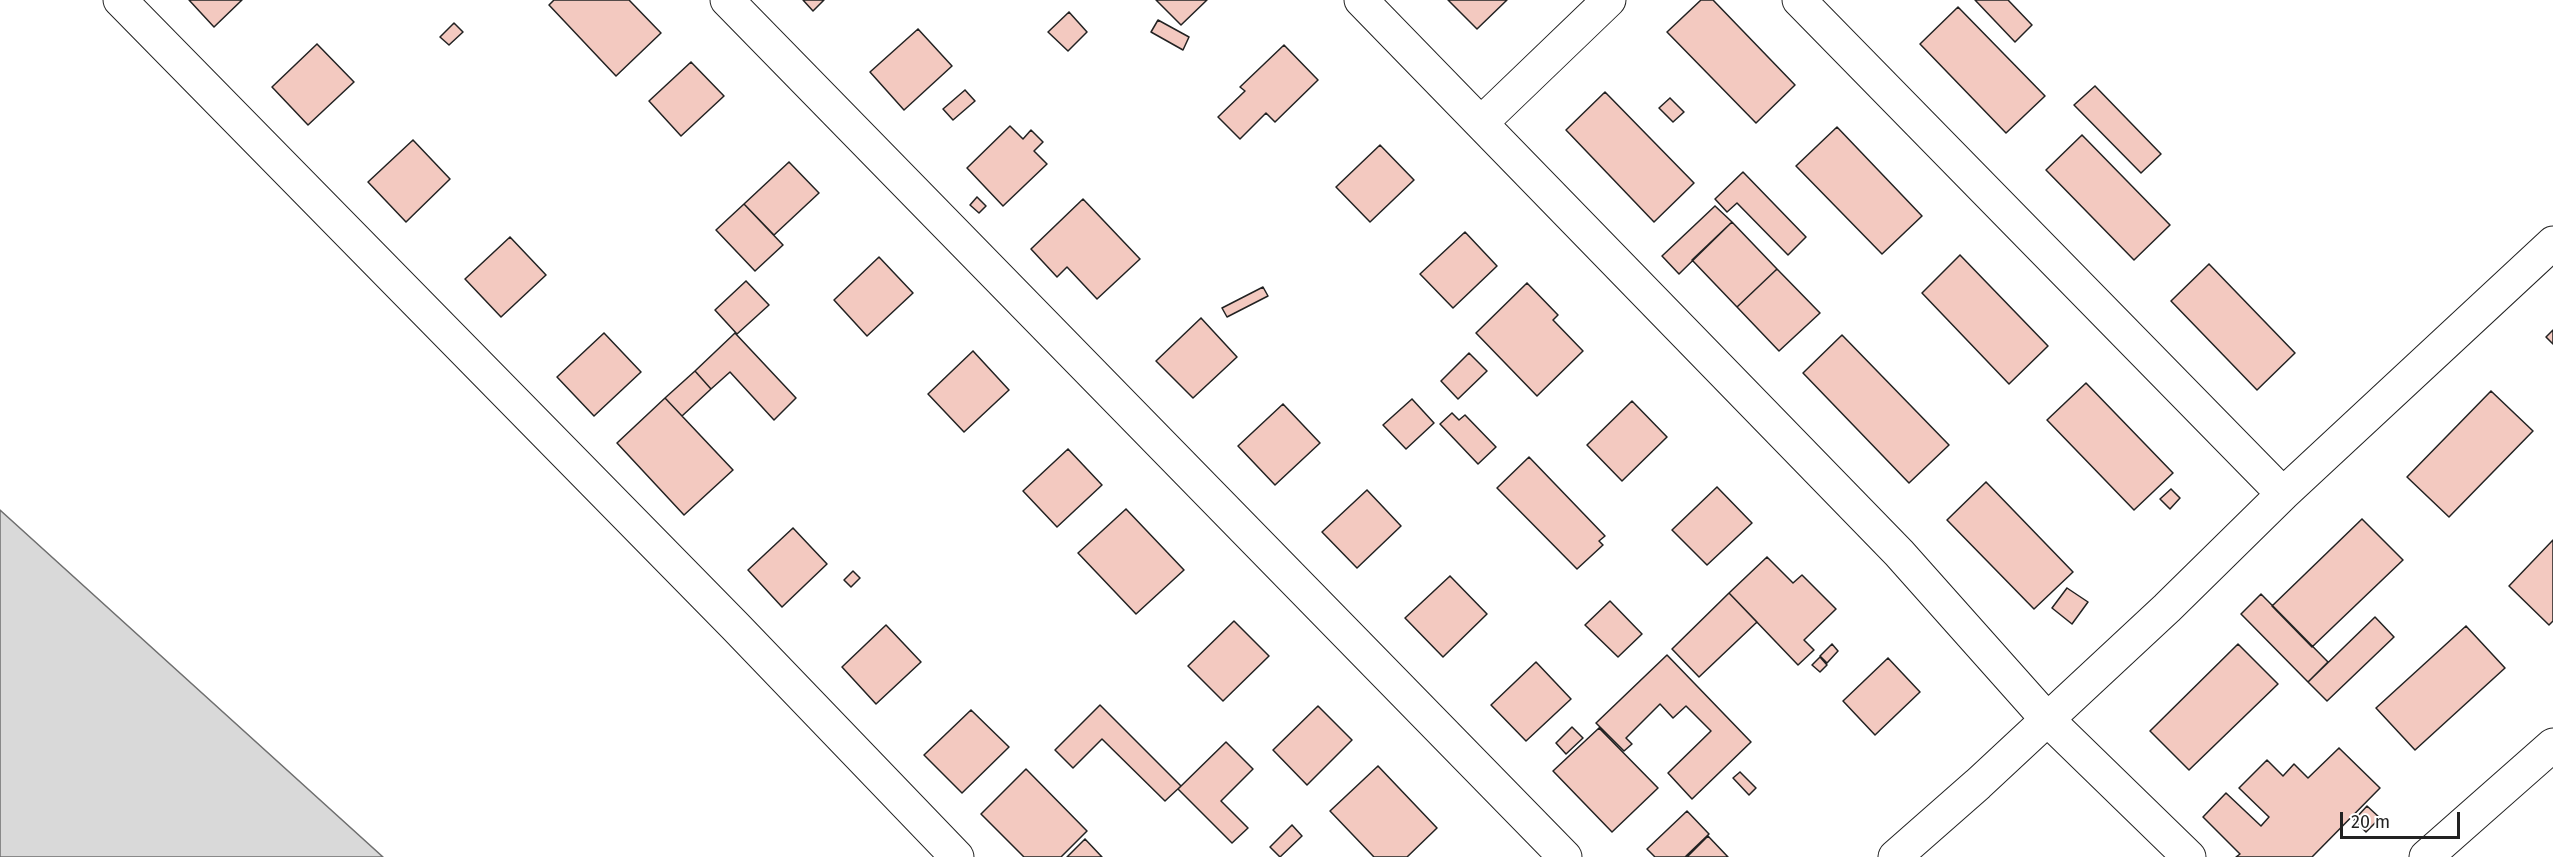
<!DOCTYPE html>
<style>
body{margin:0}
#map{position:relative;width:2553px;height:857px;overflow:hidden;background:#fff;font-family:"Fira Sans",sans-serif}
canvas{display:block}
.scale{position:absolute;left:2340px;top:812px;width:120px;height:27px;box-sizing:border-box;border:3px solid #222;border-top:0;padding-left:8px;font-size:18px;line-height:21px;white-space:nowrap;color:#222;-webkit-text-stroke:4px #fff;paint-order:stroke}
</style>
<div id="map">
<canvas width="2553" height="857"></canvas>
<div class="scale">20 m</div>
</div>
<script>
const c = document.querySelector('canvas').getContext('2d');
c.lineJoin = 'round';
function paint(path, color) { c.fillStyle = color; c.fill(path, 'evenodd'); }
const poly = rows => new Path2D(rows.map(r => 'M' + r).join(''));
function stroke(path, color, width, dash) { c.strokeStyle = color; c.lineWidth = width; c.lineCap = dash ? 'butt' : 'round'; c.setLineDash(dash || []); c.stroke(path); }
const water = poly([
 [0,510,383,857,0,857,0,510]
]);
paint(water, '#d9d9d9');
stroke(water, '#6f6f6f', 1.5);
const building = poly([
 [189,0,242,0,214,27,189,0],
 [554,0,629,0,661,33,616,76,549,5,554,0],
 [803,0,824,0,813,11,803,0],
 [1156,0,1207,0,1181,25,1156,0],
 [1448,0,1507,0,1477,29,1448,0],
 [1701,0,1713,0,1795,85,1756,123,1667,32,1701,0],
 [1975,0,2008,0,2032,25,2015,42,1975,0],
 [1958,7,2045,96,2006,133,1920,44,1958,7],
 [1069,12,1087,32,1068,51,1048,32,1069,12],
 [1158,20,1189,37,1183,50,1151,32,1158,20],
 [454,23,463,32,449,45,440,37,454,23],
 [918,29,952,66,904,110,870,72,918,29],
 [317,44,354,82,308,125,272,87,317,44],
 [1284,45,1318,80,1275,122,1266,113,1240,139,1218,117,1245,91,1240,87,1284,45],
 [691,62,724,96,681,136,649,101,691,62],
 [2095,86,2161,154,2141,173,2074,105,2095,86],
 [965,90,975,101,953,120,943,109,965,90],
 [1605,92,1694,183,1654,222,1566,130,1605,92],
 [1670,98,1684,112,1673,122,1659,108,1670,98],
 [1010,126,1023,139,1031,130,1043,142,1034,151,1047,164,1003,206,967,168,1010,126],
 [1837,127,1922,216,1882,254,1796,166,1837,127],
 [2082,135,2170,225,2134,260,2046,170,2082,135],
 [413,140,450,179,406,222,368,182,413,140],
 [1380,145,1414,180,1370,222,1336,187,1380,145],
 [789,162,819,193,774,235,744,204,789,162],
 [1743,172,1806,237,1788,255,1737,203,1727,212,1715,199,1743,172],
 [977,197,986,206,979,213,970,205,977,197],
 [1083,199,1140,259,1097,299,1067,267,1057,277,1031,249,1083,199],
 [744,204,783,245,755,271,716,230,744,204],
 [1715,206,1732,222,1679,274,1662,256,1715,206],
 [1732,222,1777,269,1737,307,1692,260,1732,222],
 [1465,232,1497,266,1453,308,1420,274,1465,232],
 [510,237,546,275,501,317,465,279,510,237],
 [1960,255,2048,346,2009,384,1922,293,1960,255],
 [879,257,913,293,867,336,834,300,879,257],
 [2209,264,2295,353,2257,390,2171,301,2209,264],
 [1777,269,1820,313,1779,351,1737,307,1777,269],
 [746,281,769,305,737,334,715,310,746,281],
 [1527,283,1558,315,1553,320,1583,351,1537,396,1476,333,1527,283],
 [1263,287,1268,296,1227,317,1222,308,1263,287],
 [1201,318,1237,357,1193,398,1156,361,1201,318],
 [2553,330,2553,344,2546,337,2553,330],
 [604,333,641,372,594,416,557,377,604,333],
 [735,333,796,398,774,420,730,372,711,389,695,371,735,333],
 [1842,335,1949,445,1909,483,1803,373,1842,335],
 [973,351,1009,390,964,432,928,394,973,351],
 [1469,353,1487,371,1458,399,1441,381,1469,353],
 [695,371,711,389,682,416,665,398,695,371],
 [2086,383,2173,473,2134,510,2047,420,2086,383],
 [2491,391,2533,431,2449,517,2407,477,2491,391],
 [665,398,733,470,684,515,617,443,665,398],
 [1412,399,1434,423,1406,449,1383,425,1412,399],
 [1632,401,1667,437,1622,481,1587,445,1632,401],
 [1283,404,1320,443,1275,485,1238,446,1283,404],
 [1452,413,1459,420,1465,415,1496,447,1478,464,1440,424,1452,413],
 [1068,449,1102,485,1057,527,1023,491,1068,449],
 [1529,457,1605,536,1599,541,1603,545,1577,569,1497,488,1529,457],
 [1986,482,2073,572,2034,609,1947,520,1986,482],
 [1717,487,1752,523,1707,565,1672,530,1717,487],
 [2171,489,2180,498,2170,509,2160,499,2171,489],
 [1367,490,1401,526,1357,568,1322,532,1367,490],
 [1126,509,1184,570,1136,614,1078,553,1126,509],
 [2362,519,2403,560,2312,647,2272,606,2362,519],
 [793,528,827,564,782,607,748,570,793,528],
 [2553,540,2553,621,2549,625,2509,586,2553,540],
 [1767,557,1793,583,1802,575,1836,609,1804,640,1814,650,1798,665,1729,593,1767,557],
 [853,571,860,578,851,587,844,580,853,571],
 [1450,576,1487,614,1443,657,1405,618,1450,576],
 [2067,588,2088,602,2072,624,2052,608,2067,588],
 [1729,593,1757,622,1699,677,1672,649,1729,593],
 [2261,594,2328,662,2308,682,2241,614,2261,594],
 [1610,601,1642,634,1618,657,1585,625,1610,601],
 [2375,617,2394,637,2327,701,2308,682,2375,617],
 [1234,621,1269,656,1223,701,1188,666,1234,621],
 [886,625,921,662,876,704,842,667,886,625],
 [2466,626,2505,668,2415,750,2376,708,2466,626],
 [1832,644,1838,651,1827,663,1820,656,1832,644],
 [2238,644,2278,684,2189,770,2150,731,2238,644],
 [1667,655,1751,742,1692,799,1668,773,1711,731,1686,706,1673,718,1660,704,1626,738,1632,744,1624,751,1596,723,1667,655],
 [1820,657,1827,665,1820,672,1812,665,1820,657],
 [1888,658,1920,692,1875,735,1843,701,1888,658],
 [1536,662,1571,699,1526,741,1491,705,1536,662],
 [1100,705,1181,786,1165,801,1102,739,1073,768,1055,750,1100,705],
 [1318,706,1352,740,1307,785,1273,750,1318,706],
 [971,710,1009,747,962,793,924,755,971,710],
 [1572,727,1583,738,1566,754,1556,743,1572,727],
 [1599,728,1658,788,1612,832,1553,771,1599,728],
 [1226,742,1253,769,1221,801,1248,828,1232,843,1178,789,1226,742],
 [2339,748,2380,788,2312,857,2236,857,2240,854,2203,817,2226,793,2261,826,2269,817,2239,788,2267,760,2283,776,2294,764,2308,778,2339,748],
 [1378,766,1437,828,1407,857,1374,857,1330,811,1378,766],
 [1026,769,1087,831,1061,857,1024,857,981,814,1026,769],
 [1740,772,1756,788,1749,795,1733,778,1740,772],
 [2367,806,2380,818,2366,832,2354,820,2367,806],
 [1687,811,1709,834,1685,857,1655,857,1647,849,1687,811],
 [1292,825,1302,836,1280,857,1270,847,1292,825],
 [1708,836,1728,857,1687,857,1708,836],
 [1085,839,1102,857,1067,857,1085,839]
]);
paint(building, '#f3c9c0');
stroke(building, '#222', 1.5);
const street = poly([
 [120,0,735,626,957,857],
 [727,0,1565,857],
 [1361,0,1899,553,2046,718,2189,857],
 [1799,0,2283,494],
 [1481,123,1609,0],
 [1895,857,1978,784,2167,608,2283,494,2553,243],
 [2426,857,2553,745]
]);
stroke(street, '#222', 35);
stroke(street, '#fff', 33);
</script>
